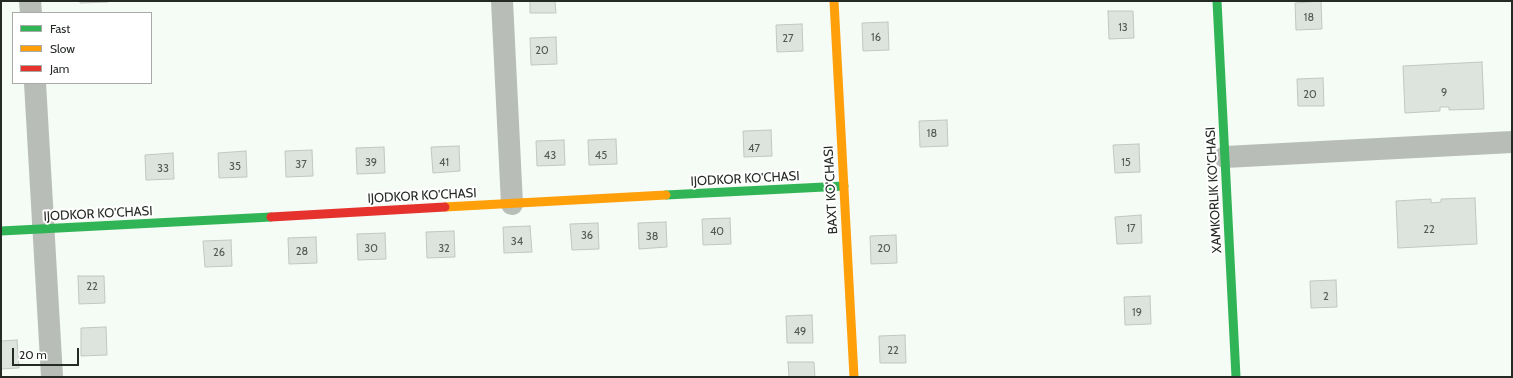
<!DOCTYPE html>
<style>
body{margin:0}
#map{position:relative;width:1513px;height:378px;overflow:hidden;background:#f5fbf5;font-family:Cabin,sans-serif}
canvas{display:block}
.frame{position:absolute;inset:0;border:2px solid #252a25;pointer-events:none}
.legend{position:absolute;left:12px;top:12px;width:140px;height:72px;box-sizing:border-box;background:#fff;border:1px solid #a8aaa8;margin:0;padding:5px 7px;list-style:none;font-size:12px;color:#252a25}
.legend li{display:flex;align-items:center;gap:8px;height:20px}
.legend b{width:20px;border:1px solid #a8aaa8}
.scale{position:absolute;left:12px;top:348px;width:67px;height:18px;box-sizing:border-box;border:2px solid #252a25;border-top:0;padding-left:5px;font-size:12px;line-height:14px;white-space:nowrap;color:#252a25;-webkit-text-stroke:3px #fff;paint-order:stroke}
</style>
<div id="map">
<canvas width="1513" height="378"></canvas>
<div class="frame"></div>
<ul class="legend">
<li><b style="height:5px;background:#30b455"></b>Fast</li>
<li><b style="height:5px;background:#ff9f0a"></b>Slow</li>
<li><b style="height:5px;background:#e5322d"></b>Jam</li>
</ul>
<div class="scale">20 m</div>
</div>
<script>
const c = document.querySelector('canvas').getContext('2d');
c.lineJoin = 'round';
function paint(path, color) { c.fillStyle = color; c.fill(path, 'evenodd'); }
const poly = rows => new Path2D(rows.map(r => 'M' + r).join(''));
function stroke(path, color, width, dash) { c.strokeStyle = color; c.lineWidth = width; c.lineCap = dash ? 'butt' : 'round'; c.setLineDash(dash || []); c.stroke(path); }
function drawText(font, color, halo, rows, align = 'center') {
  c.font = font + ' Cabin,sans-serif'; c.lineWidth = 4; c.setLineDash([]); c.textBaseline = 'middle'; c.strokeStyle = halo; c.fillStyle = color; for (const [text, x, y, turn = 0] of rows) {
    c.save(); c.translate(x, y); c.rotate((+turn || 0) * Math.PI / 180); c.textAlign = isNaN(turn) ? turn : align; if (halo) c.strokeText(text, 0, 0); c.fillText(text, 0, 0); c.restore();
  }
}
const building = poly([
 [80,1,108,1,108,2,80,3,80,1],
 [530,1,555,1,556,13,530,13,530,1],
 [1321,1,1322,29,1296,30,1295,3,1321,1],
 [1108,11,1133,11,1134,38,1109,39,1108,11],
 [888,22,889,50,863,51,862,23,888,22],
 [802,24,803,51,777,52,776,25,802,24],
 [556,37,557,64,531,65,530,38,556,37],
 [1482,62,1484,109,1449,110,1449,107,1440,107,1440,111,1405,113,1403,66,1482,62],
 [1323,78,1324,106,1298,106,1297,79,1323,78],
 [947,120,948,146,920,147,919,121,947,120],
 [771,130,772,156,744,157,743,131,771,130],
 [616,139,617,164,589,165,588,140,616,139],
 [564,140,565,165,537,166,536,141,564,140],
 [1139,144,1140,172,1115,173,1113,145,1139,144],
 [459,146,460,171,433,173,431,147,459,146],
 [384,147,385,173,357,174,356,148,384,147],
 [312,150,313,176,286,177,285,151,312,150],
 [246,151,247,177,219,178,218,153,246,151],
 [173,153,174,179,146,180,145,155,173,153],
 [1475,198,1477,244,1398,248,1396,201,1431,199,1431,203,1441,202,1441,199,1475,198],
 [1141,215,1142,243,1117,244,1115,217,1141,215],
 [730,218,731,244,703,245,702,219,730,218],
 [666,222,667,247,639,249,638,223,666,222],
 [598,223,599,249,572,250,570,224,598,223],
 [530,226,532,252,504,253,503,227,530,226],
 [454,231,455,257,427,258,426,232,454,231],
 [385,233,386,259,358,260,357,234,385,233],
 [896,235,897,263,871,264,870,236,896,235],
 [316,237,317,263,289,264,288,238,316,237],
 [231,240,232,266,205,267,203,241,231,240],
 [78,276,104,276,105,303,79,304,78,276],
 [1336,280,1337,307,1311,308,1310,281,1336,280],
 [1150,296,1151,324,1125,325,1124,297,1150,296],
 [812,315,813,343,787,343,786,316,812,315],
 [106,327,107,355,81,356,81,328,106,327],
 [905,335,906,363,880,363,879,336,905,335],
 [17,340,19,368,1,369,1,341,17,340],
 [788,362,814,362,815,377,789,377,788,362]
]);
paint(building, '#dde3dd');
stroke(building, '#c2c7c2', 1);
stroke(poly([
 [30,1,31,13],
 [502,1,512,204],
 [35,83,52,377],
 [1225,157,1512,142]
]), '#b8beb7', 22);
stroke(poly([
 [1217,1,1236,377],
 [666,195,844,186],
 [1,231,271,217]
]), '#30b455', 9);
stroke(poly([
 [834,1,854,377],
 [445,207,666,195]
]), '#ff9f0a', 9);
stroke(poly([
 [271,217,445,207]
]), '#e5322d', 9);
drawText('11px', '#545954', null, [
 ["18",1309,18],
 ["13",1123,28],
 ["16",876,38],
 ["27",788,39],
 ["20",542,51],
 ["9",1444,93],
 ["20",1310,95],
 ["18",932,134],
 ["47",754,149],
 ["43",550,156],
 ["45",601,156],
 ["39",371,163],
 ["41",444,163],
 ["15",1126,163],
 ["37",301,165],
 ["35",235,167],
 ["33",163,169],
 ["17",1131,229],
 ["22",1429,230],
 ["40",717,232],
 ["36",587,236],
 ["38",652,237],
 ["34",517,242],
 ["30",371,249],
 ["32",444,249],
 ["20",884,249],
 ["28",302,252],
 ["26",219,253],
 ["22",92,287],
 ["2",1326,297],
 ["19",1137,313],
 ["49",800,332],
 ["22",893,351]
]);
drawText('13px', '#252a25', '#fff', [
 ["IJODKOR KO'CHASI",745,179,-3],
 ["BAXT KO'CHASI",831,190,-93],
 ["XAMKORLIK KO'CHASI",1214,190,-93],
 ["IJODKOR KO'CHASI",422,196,-3],
 ["IJODKOR KO'CHASI",98,214,-3]
]);
</script>
